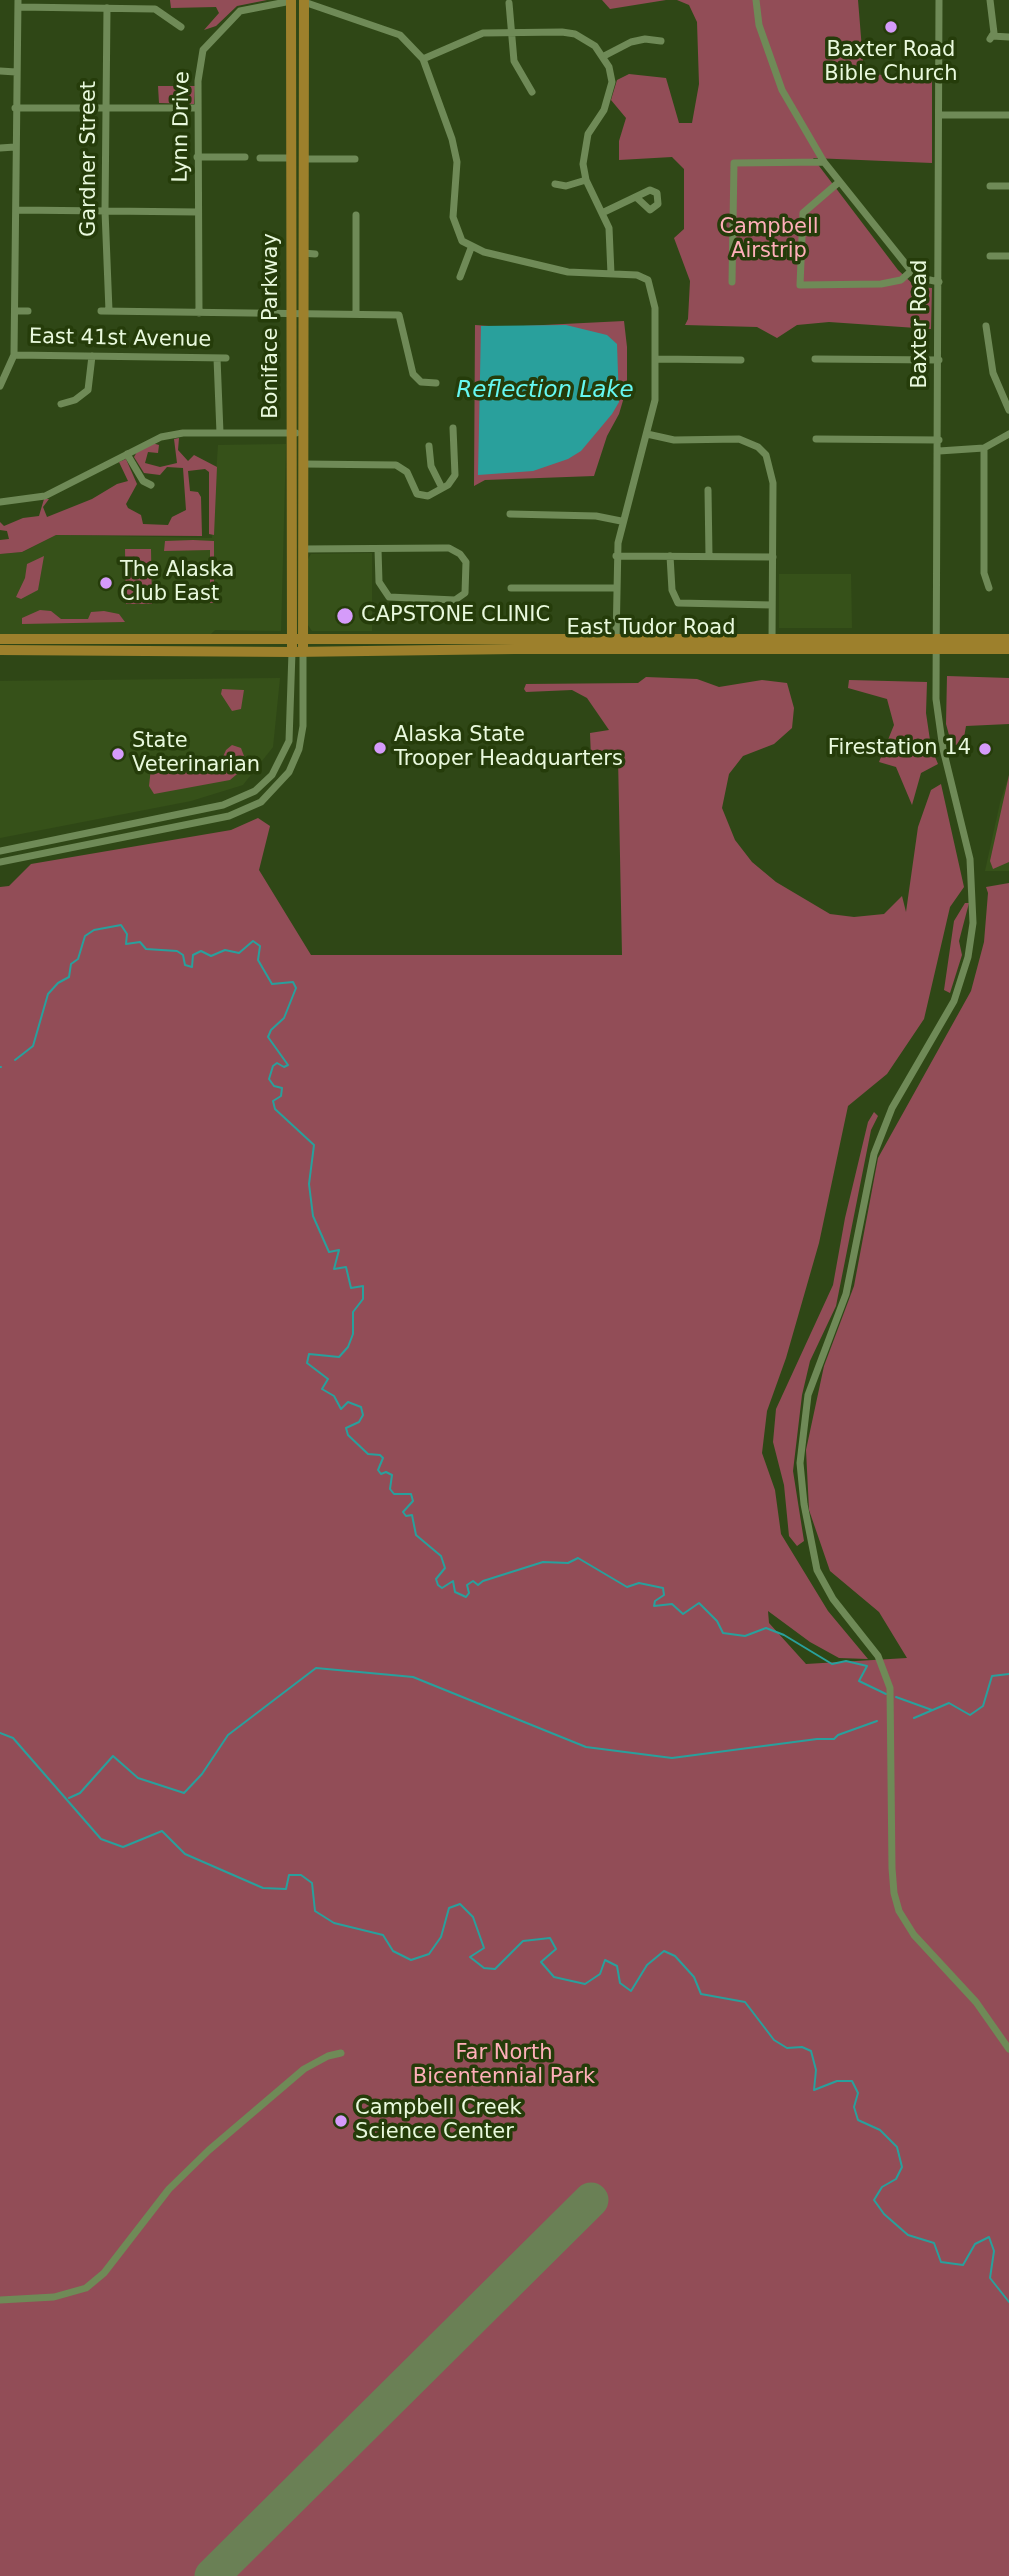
<!DOCTYPE html>
<style>
body{margin:0}
canvas{display:block;background:#2f4716}
</style>
<canvas width="1009" height="2576"></canvas>
<script>
const c = document.querySelector('canvas').getContext('2d');
c.lineJoin = 'round';
function paint(path, color) { c.fillStyle = color; c.fill(path, 'evenodd'); }
const poly = rows => new Path2D(rows.map(r => 'M' + r).join(''));
function stroke(path, color, width, dash) { c.strokeStyle = color; c.lineWidth = width; c.lineCap = dash ? 'butt' : 'round'; c.setLineDash(dash || []); c.stroke(path); }
function drawText(font, color, halo, rows, align = 'center') {
  c.font = font + ' "DejaVu Sans",sans-serif'; c.lineWidth = 7; c.setLineDash([]); c.textBaseline = 'middle'; c.strokeStyle = halo; c.fillStyle = color; for (const [text, x, y, turn = 0] of rows) {
    c.save(); c.translate(x, y); c.rotate((+turn || 0) * Math.PI / 180); c.textAlign = isNaN(turn) ? turn : align; if (halo) c.strokeText(text, 0, 0); c.fillText(text, 0, 0); c.restore();
  }
}
paint(poly([
 [286,444,281,631,215,630,211,634,0,634,0,554,23,552,56,535,212,538,218,445],
 [372,553,372,631,312,631,308,625,308,559,311,554],
 [779,574,851,574,852,628,779,628],
 [280,678,273,747,243,785,191,801,0,838,0,681],
 [1009,775,1009,871,985,871,1000,803]
]), '#365119');
paint(poly([
 [170,0,267,0,237,6,216,26,204,30,219,13,216,7,171,8],
 [602,0,666,0,610,9],
 [677,0,858,0,864,74,932,77,932,163,813,158,898,270,916,287,932,288,931,329,829,322,797,325,777,338,757,327,685,325,688,319,690,281,674,238,684,229,684,169,672,157,619,160,619,141,626,118,611,100,617,80,629,74,666,78,679,123,692,123,699,84,697,22,689,5],
 [158,86,195,86,194,104,159,103],
 [624,321,627,347,627,387,619,414,607,436,594,476,485,480,474,486,475,325,503,327],
 [179,438,178,450,188,461,194,455,217,467,214,535,209,534,209,472,205,469,188,471,190,491,198,492,201,497,202,536,56,535,22,552,0,554,0,540,9,539,7,531,0,530,0,522,4,526,23,518,39,516,44,499,49,499,43,507,47,517,92,499,117,484,128,481,119,462,126,459,137,484,126,504,128,508,141,515,143,524,168,525,172,517,186,510,183,468,167,467,160,475,144,473,134,457,138,450,152,443,159,445,158,453,148,452,145,463,160,467,177,463,174,439],
 [193,540,214,541,214,603,210,603,210,550,164,551,165,541],
 [125,549,151,549,152,604,126,604],
 [44,556,38,590,21,599,16,597,25,578,27,564],
 [40,610,51,611,61,619,88,619,91,612,104,611,119,614,125,622,22,624,22,618],
 [947,676,1009,678,1009,724,966,726,963,743,952,746,946,724],
 [646,677,697,679,719,687,762,680,787,683,794,708,792,728,774,744,743,756,729,774,722,808,735,840,752,862,776,882,830,914,854,917,884,914,902,896,906,912,918,827,931,790,941,784,964,887,950,907,924,1019,887,1074,848,1106,819,1243,786,1358,767,1411,762,1453,775,1490,781,1534,828,1611,868,1659,839,1658,810,1642,768,1611,769,1623,806,1664,907,1658,879,1612,830,1571,809,1510,806,1450,824,1366,854,1286,878,1158,971,991,984,942,988,893,986,887,1009,883,1009,2576,0,2576,0,887,9,886,31,864,231,830,258,818,270,826,259,870,311,955,622,955,618,757,591,757,590,733,609,730,587,698,572,690,526,692,524,689,526,684,638,683],
 [849,680,927,682,926,713,931,747,938,764,921,773,912,805,896,767,879,762,894,725,887,699,848,688],
 [222,689,244,690,241,709,232,711,221,694],
 [232,745,241,748,244,756,243,769,230,780,154,794,149,786,151,768,158,759,185,767,219,766,226,750],
 [1009,775,1009,862,993,869,990,861],
 [965,903,969,903,959,941,962,955,950,993,944,990,954,921],
 [874,1112,878,1116,871,1130,836,1306,810,1361,802,1395,793,1471,804,1541,797,1546,789,1536,784,1485,773,1442,776,1409,833,1285,845,1218,868,1122]
]), '#924d57');
paint(poly([
 [566,325,607,335,617,344,619,402,612,414,581,451,568,459,533,471,478,475,481,326]
]), '#29a09c');
stroke(poly([
 [15,1060,33,1046,48,994,58,983,69,977,71,964,78,959,85,936,94,930,121,925,127,934,126,944,140,942,146,949,177,951,183,955,185,965,192,967,193,955,201,951,211,956,225,950,239,953,253,941,260,946,258,960,272,984,293,982,296,988,284,1018,271,1030,268,1037,288,1065,284,1067,277,1063,273,1066,269,1079,274,1086,282,1088,281,1096,273,1101,275,1109,314,1145,309,1184,313,1216,329,1252,339,1250,334,1269,346,1267,351,1288,363,1286,363,1299,353,1312,353,1334,348,1347,339,1357,309,1354,307,1363,328,1379,322,1389,334,1396,341,1409,348,1402,361,1407,363,1415,359,1422,346,1428,348,1435,368,1454,380,1455,383,1458,378,1470,381,1474,386,1472,392,1475,390,1489,394,1494,411,1494,413,1501,403,1512,406,1516,412,1515,416,1535,441,1556,445,1568,436,1579,438,1585,442,1588,453,1581,455,1592,466,1597,469,1593,467,1585,473,1581,478,1585,483,1581,543,1562,568,1563,578,1558,627,1587,639,1583,663,1588,664,1595,655,1601,654,1606,672,1604,683,1614,699,1603,717,1621,723,1633,745,1636,766,1628,784,1635,832,1664,846,1661,867,1666,859,1681,886,1694],
 [0,1067,1,1067],
 [896,1697,932,1710],
 [914,1718,949,1703,970,1715,983,1706,992,1676,1009,1674],
 [0,1733,13,1738,101,1839,123,1847,162,1831,185,1854,263,1888,286,1889,289,1875,301,1875,312,1883,315,1911,334,1923,383,1935,393,1951,411,1960,429,1954,441,1937,449,1908,460,1904,473,1917,484,1948,470,1957,484,1968,495,1969,523,1941,550,1938,556,1949,541,1962,554,1977,585,1984,600,1974,605,1960,617,1966,620,1983,631,1991,647,1965,664,1951,675,1956,694,1977,701,1994,745,2002,774,2040,787,2048,802,2047,811,2051,816,2070,814,2090,837,2081,852,2081,858,2093,854,2107,858,2120,880,2130,897,2147,902,2167,896,2179,882,2187,874,2200,884,2214,908,2235,934,2243,941,2262,963,2265,975,2244,989,2237,994,2251,990,2278,1009,2302],
 [69,1798,80,1793,113,1756,138,1778,184,1793,202,1774,228,1735,316,1668,413,1677,586,1747,672,1758,817,1739,834,1739,838,1735,877,1721]
]), '#29a09c', 2);
stroke(poly([
 [212,2576,591,2200]
]), '#6a8055', 35);
stroke(poly([
 [756,0,759,25,782,90,824,162,916,277,939,282],
 [939,0,936,699,943,749,970,859,973,923,968,957,954,1001,892,1108,874,1154,846,1294,808,1395,800,1463,804,1504,817,1570,833,1599,878,1656,890,1688,892,1868,894,1893,899,1911,914,1935,976,2002,1009,2049],
 [990,0,994,33,990,39],
 [304,2,400,35,423,59,483,33,562,32,575,34,595,46,609,67,612,82,604,110,588,134,583,164,586,180,609,228,611,274],
 [509,3,514,61,532,92],
 [18,7,155,9,181,27],
 [107,8,105,211,109,311],
 [992,36,1009,37],
 [604,56,631,42,645,39,661,41],
 [423,59,452,139,457,162,453,217,462,241,484,252,568,272,637,275,648,280,655,308,655,400,618,543,616,641],
 [0,71,16,72],
 [15,108,198,108],
 [939,115,1009,115],
 [0,148,15,147],
 [197,157,245,157],
 [260,158,290,158],
 [304,159,355,159],
 [839,182,803,213,800,285,881,284,901,280,911,271],
 [555,184,566,186,586,180],
 [990,186,1009,186],
 [16,210,198,212],
 [602,213,650,190,657,193,658,204,650,210,636,197],
 [303,253,315,254],
 [990,256,1009,256],
 [460,277,471,248],
 [732,282,734,163,824,162],
 [15,311,28,311],
 [101,311,399,315,413,374,421,382,436,383],
 [199,313,198,81,203,50,240,11,291,1],
 [356,314,356,215],
 [986,326,993,373,1009,410],
 [14,355,226,358],
 [217,358,220,433],
 [656,359,741,360],
 [815,359,939,360],
 [0,386,14,355,18,0],
 [61,404,75,400,88,390,92,356],
 [647,434,674,440,739,439,758,447,766,455,773,483,772,641],
 [816,439,939,440],
 [429,446,431,466,442,488],
 [984,448,984,573,989,588],
 [939,451,984,448,1009,434],
 [127,454,143,481,151,485],
 [303,464,396,465,407,472,417,494,428,496,448,485,455,475,453,428],
 [708,490,709,556],
 [0,502,45,496,161,437,183,433,296,433],
 [510,514,596,516,621,521],
 [303,549,444,548,449,548,460,554,466,562,465,593,455,600,389,597,379,582,378,549],
 [616,556,773,557],
 [670,556,672,590,678,603,772,605],
 [511,588,616,588],
 [0,851,223,805,255,791,272,775,289,741,292,652],
 [0,862,229,816,261,802,289,772,299,749,303,726,303,652],
 [0,2300,54,2297,86,2288,104,2273,169,2189,209,2150,304,2069,328,2056,341,2053]
]), '#6f8a57', 7);
stroke(poly([
 [291,0,292,652],
 [0,639,1009,639],
 [0,650,292,652,514,649,1009,649],
 [303,652,304,0]
]), '#9d802c', 10);
for (const [x, y, r, color] of [
 [891,27,7,"#d59bfa"],
 [106,583,7,"#d59bfa"],
 [345,616,9,"#d59bfa"],
 [380,748,7,"#d59bfa"],
 [985,749,7,"#d59bfa"],
 [118,754,7,"#d59bfa"],
 [341,2121,7,"#d59bfa"]
]) { const dot = new Path2D(); dot.arc(x, y, r, 0, 2 * Math.PI); c.fillStyle = color; c.fill(dot); stroke(dot, '#253c0a', 2.5); }
drawText('21px', '#e9f9dd', '#253c0a', [
 ["Baxter Road",891,51,"center"],
 ["Bible Church",891,75,"center"],
 ["The Alaska",120,571],
 ["Club East",120,595],
 ["CAPSTONE CLINIC",361,616],
 ["Alaska State",394,736],
 ["Trooper Headquarters",394,760],
 ["State",132,742],
 ["Veterinarian",132,766],
 ["Firestation 14",971,749,"right"],
 ["Campbell Creek",355,2109],
 ["Science Center",355,2133]
], 'left');
drawText('21px', '#e9f9dd', '#253c0a', [
 ["Lynn Drive",182,127,-89],
 ["Gardner Street",90,159,-90],
 ["Baxter Road",921,324,-90],
 ["Boniface Parkway",272,326,-90],
 ["East 41st Avenue",120,339,1],
 ["East Tudor Road",651,629]
]);
drawText('21px', '#ffafb9', '#253c0a', [
 ["Campbell",769,228],
 ["Airstrip",769,252],
 ["Far North",504,2054],
 ["Bicentennial Park",504,2078]
]);
drawText('italic 23px', '#66f8f2', '#253c0a', [
 ["Reflection Lake",545,391]
]);
</script>
